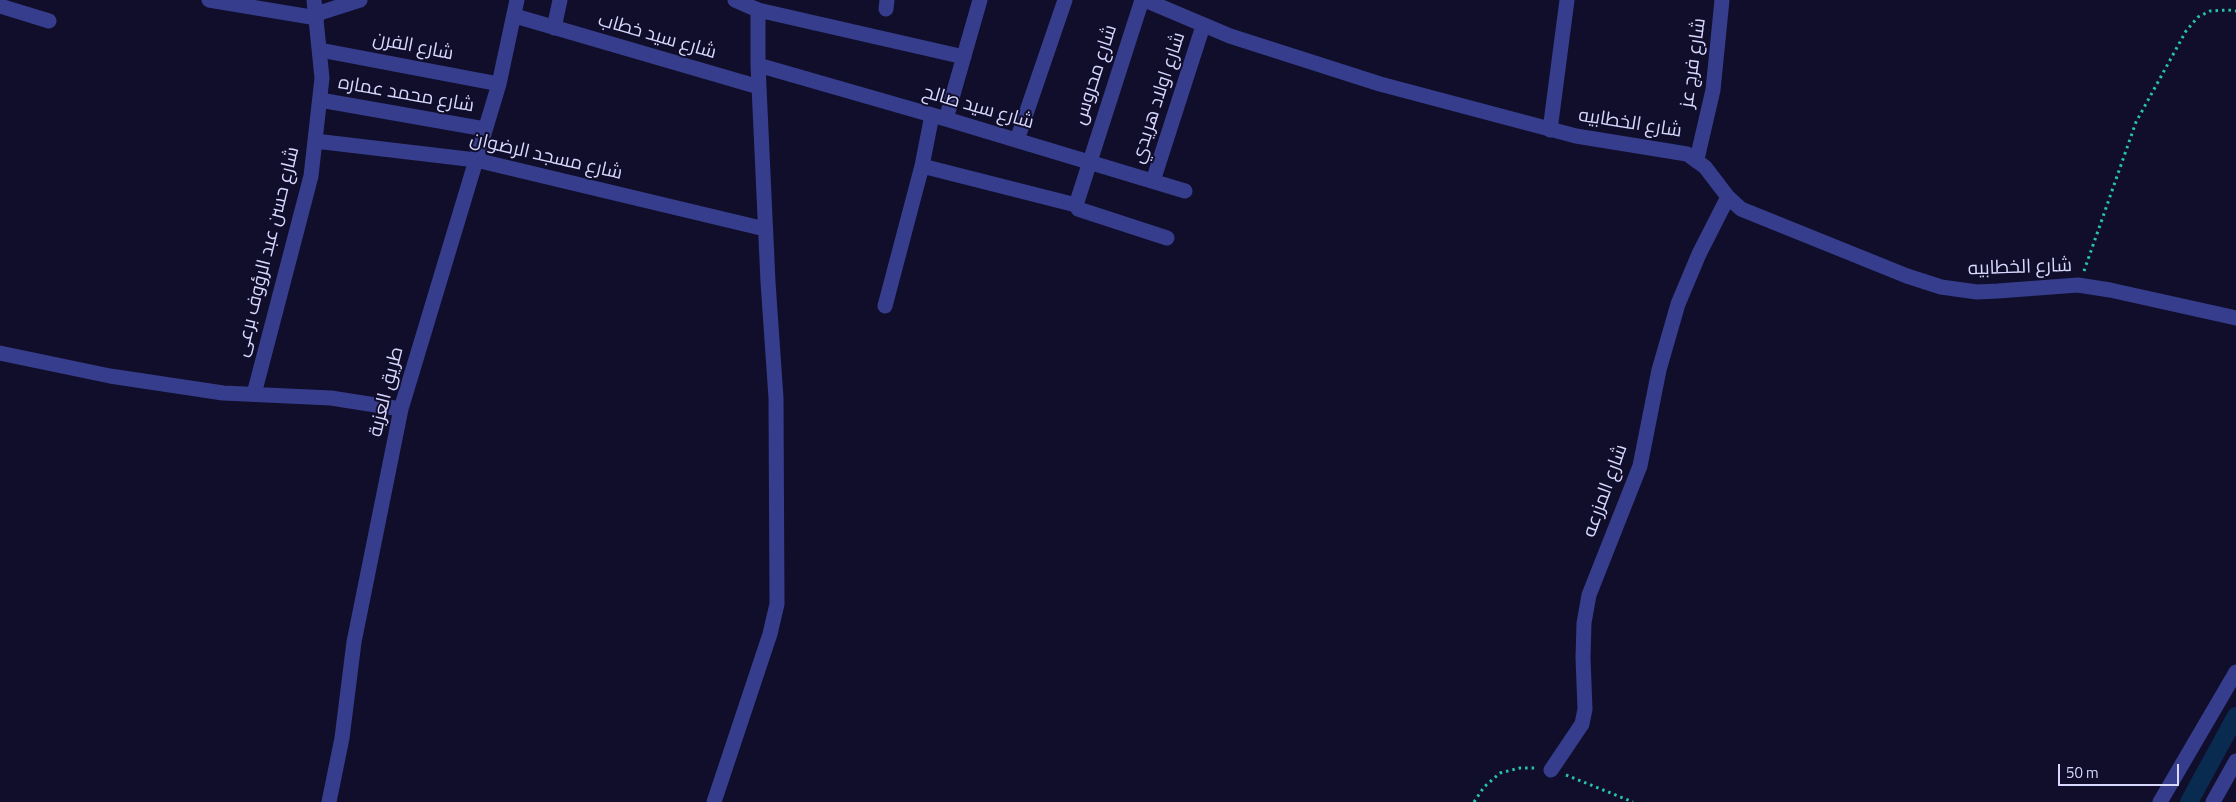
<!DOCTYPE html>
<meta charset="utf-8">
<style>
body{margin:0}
#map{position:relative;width:2236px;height:802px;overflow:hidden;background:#100e2a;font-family:"Titillium Web",sans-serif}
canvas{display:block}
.scale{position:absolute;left:2058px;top:764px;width:121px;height:22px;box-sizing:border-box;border:2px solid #d8d8ff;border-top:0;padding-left:6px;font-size:15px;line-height:18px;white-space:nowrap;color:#d8d8ff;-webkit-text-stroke:4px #100e2a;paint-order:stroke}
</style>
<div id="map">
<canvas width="2236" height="802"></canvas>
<div class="scale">50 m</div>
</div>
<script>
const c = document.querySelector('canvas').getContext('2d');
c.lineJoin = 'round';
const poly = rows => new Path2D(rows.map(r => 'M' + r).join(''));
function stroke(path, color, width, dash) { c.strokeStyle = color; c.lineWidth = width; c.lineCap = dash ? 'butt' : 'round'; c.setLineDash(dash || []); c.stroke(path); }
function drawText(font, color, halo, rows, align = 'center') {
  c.font = font + ' "Titillium Web",Cairo,sans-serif'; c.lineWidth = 4; c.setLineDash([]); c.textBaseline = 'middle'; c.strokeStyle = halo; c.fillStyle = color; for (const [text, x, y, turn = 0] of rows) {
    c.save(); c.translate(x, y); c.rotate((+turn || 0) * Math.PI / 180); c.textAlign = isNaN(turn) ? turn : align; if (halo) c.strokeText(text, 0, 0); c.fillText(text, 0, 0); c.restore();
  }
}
stroke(poly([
 [2189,802,2236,716]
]), '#092b4f', 18);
stroke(poly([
 [2084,271,2136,122,2186,31,2198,17,2210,11,2228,10,2236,11],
 [1566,775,1633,802],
 [1474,802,1484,787,1500,773,1520,768,1538,768]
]), '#27c4a8', 3, [2.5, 4]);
stroke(poly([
 [209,0,317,18],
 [735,0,758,10,964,57],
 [1142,0,1076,205,1078,209,1167,238],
 [1145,0,1230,36,1380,84,1576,136,1687,154,1705,167,1728,197,1741,209,1907,276,1941,287,1977,292,1998,291,2078,285,2110,290,2236,318],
 [0,6,49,21],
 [886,9,887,0],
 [316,14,360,0],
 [515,16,759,87],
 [554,28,560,0],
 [320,50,499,84],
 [758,65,946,119,1185,191],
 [320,100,485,129],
 [946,119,980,0],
 [1550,130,1567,0],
 [1017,140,1065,0],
 [315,141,476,160,765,229],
 [1697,159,1713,90,1722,0],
 [922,166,1076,205],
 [1153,181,1203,26],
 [885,306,922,166,932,115],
 [0,353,110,376,223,393,331,398,401,409],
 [254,394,311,176,322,78,314,0],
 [1551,770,1582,724,1585,709,1583,658,1584,623,1589,595,1640,466,1659,370,1678,304,1699,254,1728,197],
 [329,802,342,738,354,642,401,409,499,84,517,0],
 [714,802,770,634,777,604,776,398,768,282,758,65,758,10],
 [2160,802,2236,672],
 [2213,802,2236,761]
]), '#363d8c', 15);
drawText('19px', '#d8d8ff', '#100e2a', [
 ["شارع سيد خطاب",657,37,16],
 ["شارع الفرن",413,47,11],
 ["شارع فرج عز",1694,63,-82],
 ["شارع محروس",1096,75,-72],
 ["شارع محمد عماره",406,95,10],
 ["شارع اولاد هريدي",1159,98,-72],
 ["شارع سيد صالح",978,108,16],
 ["شارع الخطابيه",1630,124,9],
 ["شارع مسجد الرضوان",546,157,13],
 ["شارع حسن عبد الرؤوف برعى",268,252,-76],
 ["شارع الخطابيه",2020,268,-2],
 ["طريق العزبة",387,392,-76],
 ["شارع المزرعه",1606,491,-70]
]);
</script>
